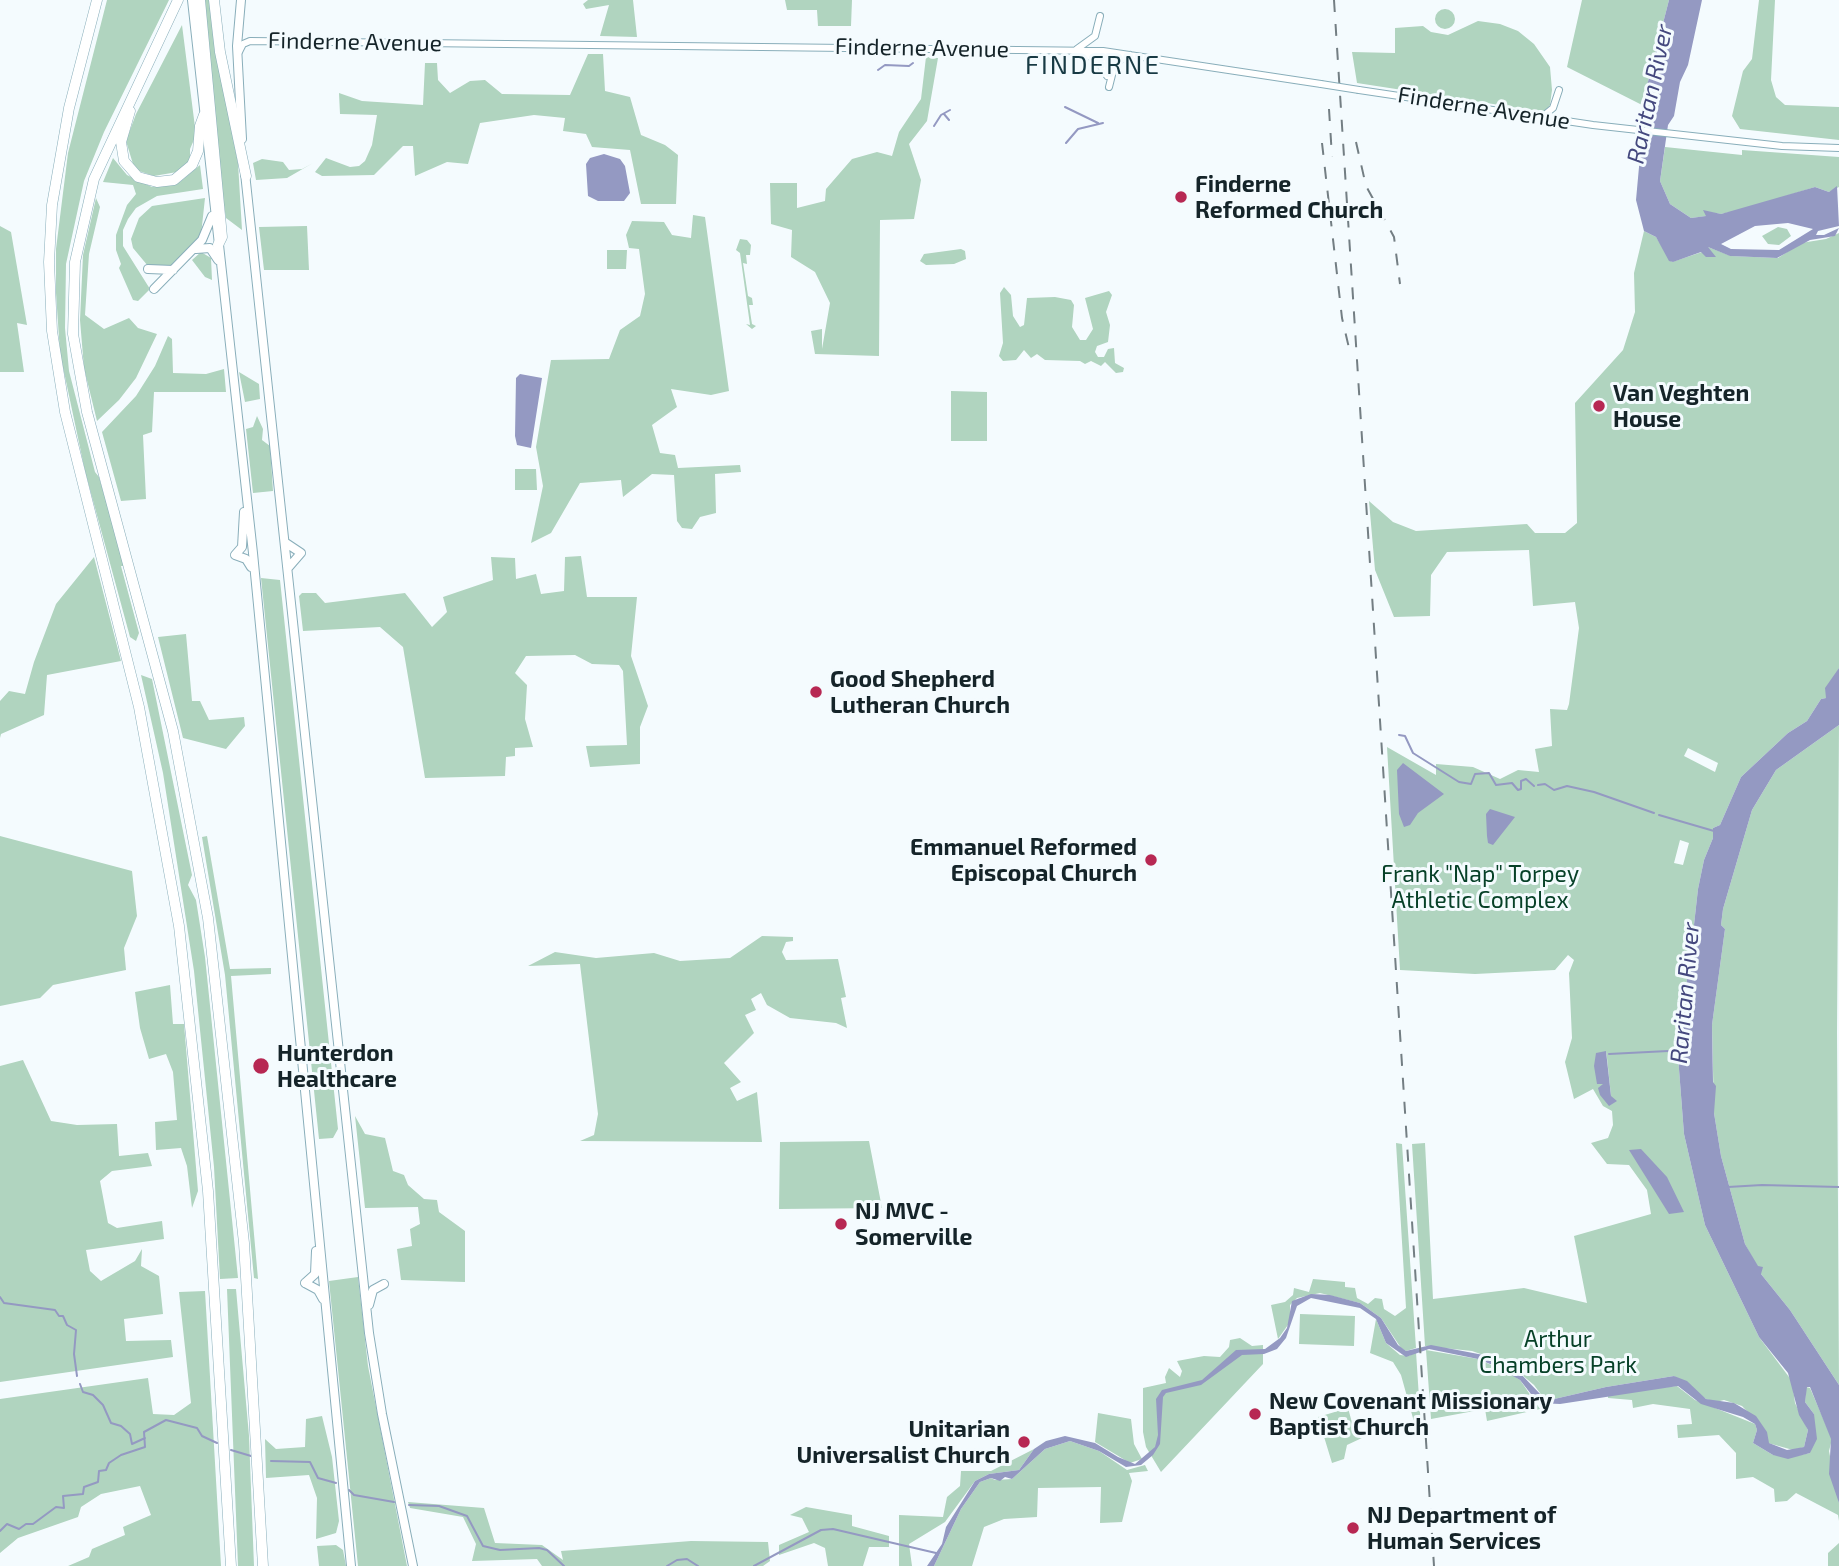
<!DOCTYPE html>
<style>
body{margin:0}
canvas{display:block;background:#f4fbfe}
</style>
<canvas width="1839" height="1566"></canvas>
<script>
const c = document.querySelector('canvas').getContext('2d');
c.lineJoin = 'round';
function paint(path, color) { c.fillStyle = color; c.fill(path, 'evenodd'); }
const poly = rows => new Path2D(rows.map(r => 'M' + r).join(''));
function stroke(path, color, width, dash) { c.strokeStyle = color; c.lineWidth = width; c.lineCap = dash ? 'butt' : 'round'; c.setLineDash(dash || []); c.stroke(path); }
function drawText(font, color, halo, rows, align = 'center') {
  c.font = font + ' "Exo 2",sans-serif'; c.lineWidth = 6; c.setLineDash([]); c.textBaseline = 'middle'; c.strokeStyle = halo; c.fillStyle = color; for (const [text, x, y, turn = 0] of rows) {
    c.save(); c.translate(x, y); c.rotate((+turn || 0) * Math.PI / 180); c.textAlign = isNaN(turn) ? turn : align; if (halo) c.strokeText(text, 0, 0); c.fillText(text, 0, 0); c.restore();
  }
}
paint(poly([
 [107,0,169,0,104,132,84,181,66,264,65,328,69,371,95,472,99,477,125,566,121,566,139,633,136,641,130,637,85,471,60,353,56,293,56,249,68,153],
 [204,0,211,0,219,67,238,163,242,230,226,218,221,187],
 [588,0,633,0,637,37,600,36,609,5,586,9,583,4],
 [785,0,852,0,851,26,818,26,817,10,787,10],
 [1582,0,1669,0,1642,105,1567,67],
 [1759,0,1775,0,1771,80,1776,97,1785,105,1839,107,1839,140,1740,129,1732,116,1743,71,1752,59],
 '1435 19a10 10 0 1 1 20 0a10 10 0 1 1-20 0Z',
 [1478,21,1500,24,1518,31,1534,44,1550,67,1552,90,1550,105,1545,112,1357,83,1352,52,1395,53,1395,28,1423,26,1431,32,1448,35],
 [182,25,196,135,190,149,190,161,177,172,154,176,139,171,133,164,126,141,136,114],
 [588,54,603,54,605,91,630,97,641,135,665,145,678,155,676,204,641,204,630,150,592,147,586,134,563,131,565,118,534,115,480,123,468,164,447,162,415,176,413,146,403,146,374,175,322,176,315,172,326,158,350,167,359,166,365,161,372,145,377,115,340,114,339,93,362,101,423,105,425,63,437,63,438,80,450,93,470,81,485,80,502,94,570,95],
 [926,57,938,58,927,121,909,144,921,180,914,219,880,220,879,356,815,354,811,331,822,329,822,349,830,303,815,272,791,257,792,230,771,224,770,183,797,183,797,208,825,201,826,189,852,159,877,152,892,156,899,132,921,99],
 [1665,147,1742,155,1742,150,1839,157,1839,187,1829,192,1815,187,1744,209,1721,214,1707,212,1707,216,1691,218,1670,204,1660,181],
 [113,158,127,175,152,187,180,182,200,165,203,189,157,196,136,208,128,219,123,230,123,246,150,289,138,301,133,300,119,268,121,264,116,250,116,235,127,205,136,194,133,185,103,182],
 [262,159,283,162,289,170,302,169,313,163,287,178,256,180,253,163],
 [96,198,100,207,89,254,85,315,104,329,129,318,138,328,157,334,136,378,119,400,97,421,84,368,80,320,83,255],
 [205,198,201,235,170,266,148,266,133,248,131,239,139,218,152,206],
 [693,215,705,217,729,391,711,395,671,389,677,407,652,425,660,453,675,455,678,468,740,465,741,472,715,474,716,513,700,517,692,529,682,528,677,521,674,475,652,474,623,497,621,480,580,483,551,533,531,543,543,486,536,447,551,360,609,359,620,330,640,316,645,294,639,249,629,248,626,235,632,221,664,222,672,235,691,238],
 [0,226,11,232,27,325,17,323,24,372,0,372],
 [307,226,309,270,264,270,259,227],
 [1778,227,1787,229,1791,236,1779,245,1768,244,1762,236],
 [1644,231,1656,237,1672,262,1708,250,1708,247,1731,256,1778,258,1801,243,1826,239,1839,233,1839,668,1826,698,1821,699,1807,721,1788,733,1741,777,1720,825,1713,828,1713,838,1704,860,1698,889,1690,961,1677,1043,1684,1134,1705,1225,1759,1337,1792,1381,1795,1403,1808,1430,1804,1447,1793,1450,1768,1443,1764,1429,1742,1406,1724,1400,1716,1402,1706,1399,1674,1376,1606,1387,1550,1400,1543,1397,1534,1385,1509,1364,1472,1351,1425,1346,1412,1144,1425,1143,1433,1299,1524,1288,1587,1303,1574,1236,1651,1214,1647,1190,1629,1165,1607,1164,1591,1143,1608,1138,1613,1125,1612,1111,1603,1106,1593,1089,1574,1099,1565,1062,1572,1038,1569,973,1574,960,1568,955,1555,970,1475,974,1400,970,1387,747,1436,775,1436,764,1473,767,1500,779,1518,770,1539,772,1535,749,1552,746,1550,709,1567,710,1569,704,1579,628,1575,602,1533,606,1529,550,1447,552,1431,575,1430,616,1394,617,1375,570,1369,501,1393,522,1416,531,1527,524,1535,533,1565,533,1577,523,1575,403,1623,350,1635,312,1634,273],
 [1688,748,1718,763,1715,772,1684,756],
 [1680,840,1689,843,1683,865,1674,863],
 [1606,1051,1607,1058,1611,1096,1599,1087,1603,1087],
 [740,239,747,240,751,245,750,255,746,255,747,264,743,263,748,296,752,298,753,305,749,305,752,324,756,326,752,329,746,324,750,325,740,253,736,250],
 [961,249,965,251,966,259,954,264,926,265,920,261,924,254],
 [607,250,627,250,626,269,607,269],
 [201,252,211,258,212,280,205,277,192,260],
 [1004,287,1011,295,1013,316,1020,327,1024,325,1027,298,1055,297,1071,300,1074,305,1072,327,1080,340,1086,340,1093,329,1085,298,1109,291,1112,295,1106,312,1110,325,1108,342,1097,346,1095,352,1098,357,1104,357,1108,349,1114,348,1115,363,1124,368,1123,372,1116,373,1105,362,1101,366,1091,361,1085,364,1080,361,1045,360,1037,354,1031,358,1024,350,1016,360,1003,361,999,356,1003,343,1000,293],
 [168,336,172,339,173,373,206,374,224,369,226,392,154,392,152,432,143,435,146,499,121,501,102,432,136,396,155,366],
 [239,372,259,384,260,399,245,402],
 [951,391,987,392,987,441,951,441],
 [257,416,263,429,262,440,270,446,273,491,253,493,246,429,253,427],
 [515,469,536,469,537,490,515,490],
 [581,556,587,597,637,597,631,656,648,706,640,727,640,764,590,767,586,746,627,745,623,671,619,665,592,664,575,655,526,656,515,673,527,685,525,719,533,747,515,748,515,756,506,757,505,776,425,778,403,647,380,627,303,631,299,596,302,593,316,593,325,603,405,593,432,627,447,612,443,597,493,580,491,557,515,558,516,579,536,574,541,594,564,591,565,557],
 [94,557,121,661,47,675,44,715,1,734,0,738,0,701,9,691,25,694,34,662,56,604],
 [261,578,280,580,338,1129,333,1138,319,1139],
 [186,634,192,701,200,701,209,720,244,717,245,726,226,749,183,738,158,637],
 [141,675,152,679,192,875,188,885,196,900,205,957,238,1278,220,1279,214,1167,194,971,163,773],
 [1839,725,1837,1032,1839,1385,1790,1310,1761,1274,1745,1244,1721,1156,1714,1113,1712,1025,1725,929,1721,925,1723,909,1752,810,1776,770],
 [0,836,132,871,137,916,124,948,126,970,53,985,40,998,0,1006],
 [207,836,230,969,271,968,271,974,231,976,258,1279,254,1278,225,975,202,837],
 [762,936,793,937,793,941,786,942,782,952,786,960,838,959,846,997,841,998,847,1028,836,1023,790,1018,767,1005,761,993,751,999,756,1010,745,1015,754,1033,724,1063,741,1082,730,1088,737,1101,757,1092,762,1142,580,1141,594,1135,598,1114,580,964,528,966,555,952,596,958,654,953,680,961,730,958],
 [170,985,173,1024,184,1024,198,1191,192,1208,187,1166,181,1148,156,1150,155,1122,177,1120,173,1072,166,1054,149,1059,140,1028,135,992],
 [23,1060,51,1121,77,1125,117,1124,119,1156,148,1153,152,1166,112,1171,100,1181,108,1223,117,1228,162,1221,164,1239,86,1250,90,1271,101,1281,135,1261,142,1249,141,1266,159,1276,163,1314,124,1319,126,1341,171,1340,173,1357,0,1382,0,1066],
 [355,1116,365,1134,385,1138,393,1171,404,1175,408,1185,424,1199,437,1200,439,1212,465,1231,465,1282,401,1280,397,1249,412,1246,410,1229,420,1224,418,1207,365,1208],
 [869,1141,882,1208,779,1209,780,1142],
 [1396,1143,1402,1144,1416,1348,1406,1351,1401,1348,1381,1318,1360,1303,1320,1293,1297,1298,1290,1305,1290,1322,1278,1339,1271,1305,1285,1302,1293,1295,1294,1288,1309,1292,1313,1279,1345,1282,1345,1287,1355,1288,1357,1298,1368,1304,1375,1298,1382,1299,1384,1309,1395,1316,1406,1308],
 [358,1277,368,1366,407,1566,358,1566,329,1281],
 [227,1289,236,1289,249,1436,254,1566,238,1566],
 [205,1291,221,1566,68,1566,89,1557,92,1549,125,1535,123,1527,151,1515,140,1486,101,1494,81,1507,78,1517,18,1538,0,1553,0,1399,148,1378,153,1414,174,1415,191,1403,179,1292],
 [1300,1314,1355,1316,1354,1346,1299,1344],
 [1376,1319,1386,1343,1400,1355,1409,1356,1416,1352,1421,1428,1416,1429,1401,1375,1393,1362,1370,1353],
 [1240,1338,1252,1346,1263,1345,1263,1364,1161,1472,1146,1447,1143,1432,1143,1388,1166,1383,1165,1377,1169,1368,1180,1377,1182,1371,1177,1361,1204,1356,1220,1357,1229,1347,1230,1340],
 [1426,1350,1478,1359,1509,1373,1520,1380,1540,1409,1487,1421,1485,1409,1431,1419],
 [1677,1386,1695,1400,1755,1424,1757,1430,1753,1443,1773,1455,1796,1456,1810,1453,1814,1414,1805,1402,1806,1387,1810,1388,1832,1439,1829,1451,1839,1503,1839,1521,1838,1515,1796,1493,1787,1501,1775,1502,1774,1489,1753,1477,1736,1479,1736,1453,1719,1435,1678,1438,1677,1425,1692,1424,1690,1409,1653,1404,1633,1408,1632,1400,1608,1398,1608,1395,1614,1393],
 [1348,1408,1354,1430,1364,1437,1347,1445,1344,1459,1332,1463,1318,1417],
 [1098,1413,1131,1419,1134,1444,1142,1459,1130,1463,1095,1442],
 [322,1416,332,1457,339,1521,336,1533,316,1539,317,1498,309,1475,266,1478,265,1439,276,1449,305,1447,306,1419],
 [1070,1441,1099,1451,1127,1470,1145,1465,1148,1471,1129,1473,1132,1481,1122,1522,1100,1523,1101,1487,1038,1488,1037,1517,1004,1519,984,1527,972,1566,934,1566,961,1509,980,1482,991,1478,995,1480,1012,1479,1045,1449],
 [1034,1449,1019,1470,989,1474,975,1481,945,1522,909,1544,912,1566,899,1566,899,1515,943,1517,947,1497,960,1486,961,1471,991,1471],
 [408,1502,484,1508,495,1543,542,1545,563,1560,561,1551,691,1541,768,1542,770,1561,763,1566,542,1566,537,1559,472,1561,476,1544,463,1517,410,1508],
 [806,1507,852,1515,852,1526,889,1536,889,1547,869,1547,863,1566,828,1566,825,1548,814,1543,779,1555,779,1545,809,1532,802,1518,790,1515],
 [1839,1543,1839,1566,1828,1566,1828,1553],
 [336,1545,343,1550,346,1566,319,1566,317,1546]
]), '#b0d4bf');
paint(poly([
 [1669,0,1702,0,1688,65,1680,82,1674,116,1668,125,1660,181,1670,204,1691,218,1706,216,1703,210,1721,214,1815,187,1829,192,1837,186,1839,226,1818,231,1816,235,1824,235,1839,228,1835,236,1810,240,1777,258,1730,256,1708,247,1716,257,1706,257,1701,252,1673,262,1669,261,1656,237,1644,231,1636,200,1643,123,1642,105],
 [1788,223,1813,229,1779,250,1731,249,1721,244,1755,226],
 [604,154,620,159,625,166,630,193,624,201,598,201,588,196,586,164,590,158],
 [520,374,542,378,531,448,517,445,515,436,516,378],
 [1839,668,1839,725,1776,770,1752,810,1723,909,1721,925,1725,929,1712,1025,1713,1082,1716,1086,1714,1113,1721,1156,1745,1244,1758,1266,1763,1267,1761,1274,1790,1310,1839,1385,1839,1503,1829,1474,1831,1439,1810,1387,1807,1387,1805,1402,1814,1414,1817,1439,1810,1453,1788,1459,1773,1455,1753,1443,1757,1430,1755,1424,1743,1417,1701,1404,1678,1386,1560,1404,1538,1403,1520,1380,1495,1366,1478,1359,1429,1349,1406,1357,1386,1343,1376,1319,1360,1308,1311,1298,1297,1306,1286,1338,1277,1349,1264,1354,1242,1355,1201,1385,1166,1393,1163,1397,1160,1444,1153,1455,1141,1465,1126,1467,1099,1451,1070,1441,1045,1449,1012,1479,1005,1477,1000,1481,991,1478,980,1482,961,1509,934,1566,927,1566,942,1544,946,1527,975,1481,989,1474,1019,1470,1034,1449,1046,1441,1065,1436,1095,1443,1118,1457,1135,1464,1155,1447,1158,1435,1156,1399,1162,1390,1202,1380,1236,1350,1265,1349,1280,1338,1287,1328,1292,1301,1311,1294,1330,1295,1360,1303,1381,1318,1398,1345,1406,1351,1431,1345,1494,1357,1518,1371,1543,1397,1550,1400,1606,1387,1674,1376,1687,1381,1706,1399,1734,1403,1756,1416,1767,1432,1769,1443,1787,1450,1804,1447,1808,1430,1799,1415,1788,1373,1759,1337,1705,1225,1684,1134,1677,1043,1690,961,1698,889,1704,860,1713,838,1713,828,1720,825,1741,777,1788,733,1807,721,1821,699,1826,698,1825,688],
 [1403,763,1444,794,1418,813,1410,825,1404,827,1399,814,1397,770],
 [1490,809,1515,817,1493,845,1488,843,1487,836,1486,814],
 [1606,1051,1611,1096,1617,1101,1609,1106,1600,1095,1598,1088,1603,1084,1597,1084,1594,1066,1596,1053],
 [1641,1149,1667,1177,1684,1212,1669,1214,1629,1150]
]), '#9499c2');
stroke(poly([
 [878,70,885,65,909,66,913,63],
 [1065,107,1098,123],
 [944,114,949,120],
 [934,126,941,115,950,110],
 [1066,143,1078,129,1103,123],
 [1399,735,1405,736,1413,753,1459,782,1471,784,1475,774,1489,773,1496,785,1512,783,1518,790,1521,789,1521,781,1526,779,1534,786],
 [1538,785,1545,784,1554,790,1567,786,1594,792,1654,813],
 [1659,815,1714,831],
 [1609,1054,1668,1051],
 [1728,1187,1762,1185,1839,1187],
 [0,1297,4,1303,55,1310,59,1316,63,1316,67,1325,76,1330,74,1354,77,1376],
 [80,1384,83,1392,93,1395,103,1405,111,1423,121,1426,130,1434,132,1444,145,1438],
 [231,1450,251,1456],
 [271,1461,310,1462,318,1478,336,1483],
 [349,1490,354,1495,394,1502],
 [409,1505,439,1506,467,1516,483,1546,500,1550,539,1548,547,1550,564,1566],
 [0,1531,7,1524,19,1529,26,1524,33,1524,56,1507,64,1508,63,1496,83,1494,84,1487,98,1482,99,1471,106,1470,109,1463,121,1455,145,1447,144,1432,166,1420,197,1428,202,1436,217,1443],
 [667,1566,677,1560,687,1559,698,1566],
 [754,1566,821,1530,833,1529,936,1553]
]), '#9499c2', 2);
const secondary = poly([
 [1077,49,1095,36,1100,16],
 [1103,51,1106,72],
 [239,52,243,44,250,41,1103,51,1321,84],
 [1080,52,1097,60,1107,76],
 [1109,87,1115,63,1130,55],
 [1359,90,1593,125,1782,146,1839,148],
 [1542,117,1553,108,1559,90]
]);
const trunk = poly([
 [192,0,253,553,351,1566],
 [241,0,237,46,242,139],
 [245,173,369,1333,382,1414,413,1566],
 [196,249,210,248,218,260],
 [148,269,173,270],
 [154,289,202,240,212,216],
 [244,512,242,547,235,555,246,559,251,567],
 [286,543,301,553,288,568],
 [305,1283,315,1274,316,1251],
 [305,1283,318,1290,323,1299],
 [369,1305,373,1290,384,1284]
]);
const motorway = poly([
 [97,0,69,108,52,205,49,262,52,331,65,412,139,707,179,926,208,1191,231,1566],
 [178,0,94,179,75,262,73,334,87,412,173,731,208,918,244,1243,263,1566],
 [200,0,222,237,218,245],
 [214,0,220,52,246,176],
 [130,111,121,142,124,161,138,177,157,182,174,180,192,165,198,151,200,126,204,115]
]);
stroke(secondary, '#89aeba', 8);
stroke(trunk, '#89aeba', 10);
stroke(motorway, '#89aeba', 11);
stroke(secondary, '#fff', 6);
stroke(trunk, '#fff', 8);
stroke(motorway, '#fff', 10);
stroke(poly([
 [1334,0,1434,1566],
 [1329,109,1332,157],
 [1356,142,1366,186,1394,237,1400,284],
 [1322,143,1342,318,1349,348]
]), '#737e83', 2, [12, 12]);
const secondaryBridge = poly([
 [1321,84,1359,90]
]);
stroke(secondaryBridge, '#89aeba', 8, []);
stroke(secondaryBridge, '#fff', 6);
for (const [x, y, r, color] of [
 [1181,197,7,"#b72853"],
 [1599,406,7,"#b72853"],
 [816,692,7,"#b72853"],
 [1151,860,7,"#b72853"],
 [261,1066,9,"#b72853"],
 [841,1224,7,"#b72853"],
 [1255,1414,7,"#b72853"],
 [1024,1442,7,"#b72853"],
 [1353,1528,7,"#b72853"]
]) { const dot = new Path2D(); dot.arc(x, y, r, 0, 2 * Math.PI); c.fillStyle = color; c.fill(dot); stroke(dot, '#f4fbfe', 2.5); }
drawText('23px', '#152429', '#f4fbfe', [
 ["Finderne Avenue",355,42,1],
 ["Finderne Avenue",922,48,1],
 ["Finderne Avenue",1484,108,9]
]);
drawText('bold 23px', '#152429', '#f4fbfe', [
 ["Finderne",1195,184],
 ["Reformed Church",1195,210],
 ["Van Veghten",1613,393],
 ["House",1613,419],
 ["Good Shepherd",830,679],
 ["Lutheran Church",830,705],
 ["Emmanuel Reformed",1137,847,"right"],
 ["Episcopal Church",1137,873,"right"],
 ["Hunterdon",277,1053],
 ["Healthcare",277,1079],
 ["NJ MVC -",855,1211],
 ["Somerville",855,1237],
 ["New Covenant Missionary",1269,1401],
 ["Baptist Church",1269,1427],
 ["Unitarian",1010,1429,"right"],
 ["Universalist Church",1010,1455,"right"],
 ["NJ Department of",1367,1515],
 ["Human Services",1367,1541]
], 'left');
drawText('23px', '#074128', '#f4fbfe', [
 ["Frank \"Nap\" Torpey",1480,874],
 ["Athletic Complex",1480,900],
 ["Arthur",1558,1339],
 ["Chambers Park",1558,1365]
]);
drawText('italic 24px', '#44487e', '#f4fbfe', [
 ["Raritan River",1650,94,-78],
 ["Raritan River",1685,993,-85]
]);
c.letterSpacing = '2px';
drawText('26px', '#183a44', '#f4fbfe', [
 ["FINDERNE",1093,65]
]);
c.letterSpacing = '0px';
</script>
